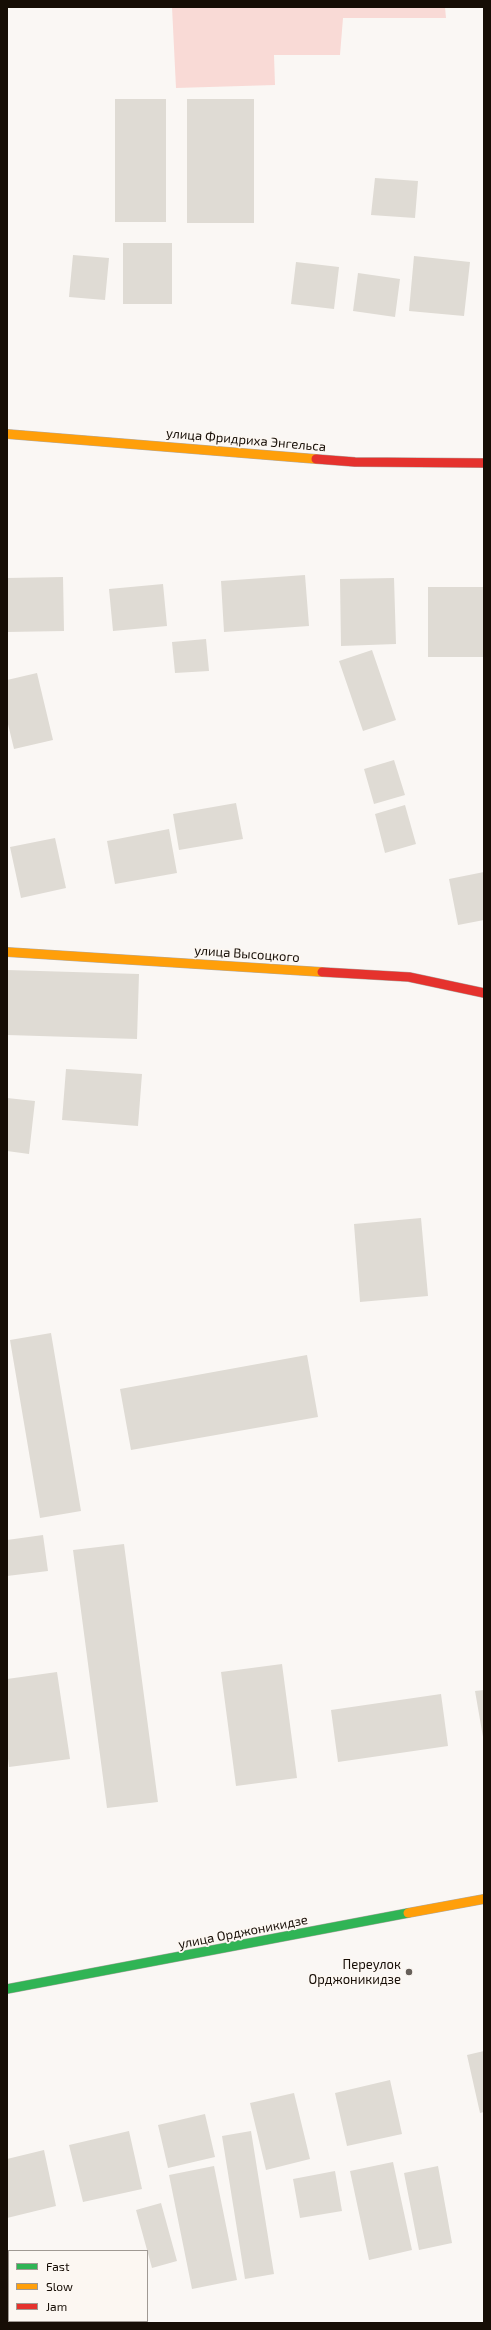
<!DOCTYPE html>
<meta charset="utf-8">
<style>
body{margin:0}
#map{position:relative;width:491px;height:2330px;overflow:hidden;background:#faf7f4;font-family:"Exo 2",sans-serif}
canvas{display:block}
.frame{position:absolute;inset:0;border:8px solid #160d05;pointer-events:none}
.legend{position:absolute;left:8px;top:2250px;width:140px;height:72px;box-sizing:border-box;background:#fcf7f2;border:1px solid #a09993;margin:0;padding:5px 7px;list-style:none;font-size:12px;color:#160d05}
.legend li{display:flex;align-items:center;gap:8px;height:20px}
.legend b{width:20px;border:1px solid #a09993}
</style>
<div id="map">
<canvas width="491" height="2330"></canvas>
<div class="frame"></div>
<ul class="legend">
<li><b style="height:5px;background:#30b455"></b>Fast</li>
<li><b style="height:5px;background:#ff9f0a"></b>Slow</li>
<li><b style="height:5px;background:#e5322d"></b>Jam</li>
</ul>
</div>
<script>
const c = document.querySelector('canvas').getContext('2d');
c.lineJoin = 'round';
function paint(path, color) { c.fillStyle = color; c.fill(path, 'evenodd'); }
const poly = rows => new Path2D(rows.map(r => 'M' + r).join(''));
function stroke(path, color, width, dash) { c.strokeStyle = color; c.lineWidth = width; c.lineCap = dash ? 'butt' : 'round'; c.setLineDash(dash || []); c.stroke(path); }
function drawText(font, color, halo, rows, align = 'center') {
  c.font = font + ' "Exo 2",sans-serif'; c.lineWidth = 3.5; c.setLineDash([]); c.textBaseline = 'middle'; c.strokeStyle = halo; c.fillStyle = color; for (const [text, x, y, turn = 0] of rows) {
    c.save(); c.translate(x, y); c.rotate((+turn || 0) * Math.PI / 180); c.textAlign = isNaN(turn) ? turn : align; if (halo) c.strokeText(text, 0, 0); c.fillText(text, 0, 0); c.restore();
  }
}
paint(poly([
 [172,7,445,7,446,18,343,18,340,55,274,55,275,85,176,88]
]), '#f9dad6');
paint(poly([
 [115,99,166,99,166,222,115,222],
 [187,99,254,99,254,223,187,223],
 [375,178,418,181,415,218,371,215],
 [123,243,172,243,172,304,123,304],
 [73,255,109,258,105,300,69,297],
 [414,256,470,262,464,316,409,311],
 [296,262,339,267,334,309,291,304],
 [358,273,400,279,395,317,353,311],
 [305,575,309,626,224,632,221,581],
 [63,577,64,631,7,632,7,578],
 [394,578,396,644,341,646,340,579],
 [163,584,167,626,113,631,109,589],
 [428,587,484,587,484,657,428,657],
 [206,639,209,671,175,673,172,642],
 [372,650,396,720,363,731,339,661],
 [37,673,53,740,14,749,7,720,7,680],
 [394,760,405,795,374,804,364,769],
 [236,803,243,839,179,850,173,814],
 [405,805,416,844,385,853,375,814],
 [169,829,177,873,115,884,107,841],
 [55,838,66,888,21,898,10,847],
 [484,872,484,920,458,925,449,879],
 [7,970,139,974,137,1039,7,1035],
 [66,1069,142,1074,138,1126,62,1120],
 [7,1098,35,1101,29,1154,7,1151],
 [421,1218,428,1296,360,1302,354,1224],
 [51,1333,81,1511,40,1518,10,1340],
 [307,1355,318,1417,131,1450,120,1389],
 [43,1535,48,1571,7,1576,7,1540],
 [124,1544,158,1802,107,1808,73,1550],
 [282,1664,297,1778,236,1786,221,1672],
 [57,1672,70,1759,9,1767,7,1750,7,1679],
 [484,1690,484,1737,483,1737,475,1691],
 [441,1694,448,1746,338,1762,331,1710],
 [484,2051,484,2112,480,2113,467,2055],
 [390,2080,402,2134,347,2146,335,2093],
 [294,2093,310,2159,266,2170,250,2103],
 [205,2114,215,2157,168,2168,158,2125],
 [129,2131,142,2189,83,2202,69,2145],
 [251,2131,274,2274,245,2279,222,2136],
 [44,2150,56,2206,7,2218,7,2159],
 [393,2162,412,2250,369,2260,350,2171],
 [214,2166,237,2280,192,2289,169,2175],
 [438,2166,452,2243,419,2250,404,2173],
 [335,2171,342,2211,300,2218,293,2179],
 [161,2203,177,2261,152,2268,136,2210]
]), '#dfdbd4');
const fast = poly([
 [7,1989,408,1913]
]);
const slow = poly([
 [7,434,316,459],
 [7,952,322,972],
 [408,1913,484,1899]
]);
const jam = poly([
 [316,459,355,462,484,463],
 [322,972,409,977,484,993]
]);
stroke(fast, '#afaaa4', 10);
stroke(slow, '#afaaa4', 10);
stroke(jam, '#afaaa4', 10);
stroke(fast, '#30b455', 9);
stroke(slow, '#ff9f0a', 9);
stroke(jam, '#e5322d', 9);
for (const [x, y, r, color] of [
 [409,1972,4,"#665f59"]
]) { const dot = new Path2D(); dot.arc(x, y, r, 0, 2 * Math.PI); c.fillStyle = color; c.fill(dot); stroke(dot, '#fcf7f2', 1.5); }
drawText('13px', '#160d05', '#fcf7f2', [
 ["улица Фридриха Энгельса",246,440,5],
 ["улица Высоцкого",247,954,4],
 ["улица Орджоникидзе",243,1932,-11]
]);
drawText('13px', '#160d05', '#fcf7f2', [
 ["Переулок",401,1965],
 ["Орджоникидзе",401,1980]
], 'right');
</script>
